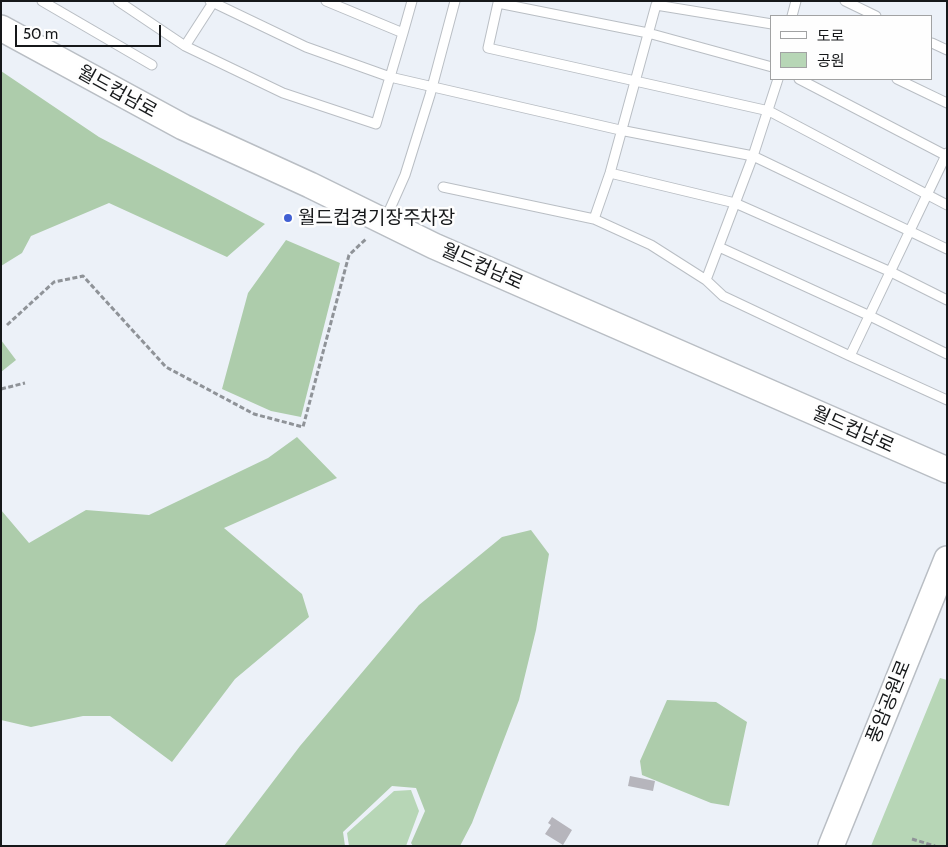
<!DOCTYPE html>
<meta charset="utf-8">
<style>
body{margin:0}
#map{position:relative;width:948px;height:847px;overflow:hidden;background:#ecf1f8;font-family:Cabin,"Noto Sans KR",sans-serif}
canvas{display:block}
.frame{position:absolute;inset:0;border:2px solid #16181a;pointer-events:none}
.legend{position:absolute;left:770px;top:15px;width:162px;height:65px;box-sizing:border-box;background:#fefefe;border:1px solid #a1a2a3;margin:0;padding:6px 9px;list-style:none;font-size:15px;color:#16181a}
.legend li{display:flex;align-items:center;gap:10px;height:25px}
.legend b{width:25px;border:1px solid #a1a2a3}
.scale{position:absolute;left:15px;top:25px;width:146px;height:22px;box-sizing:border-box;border:2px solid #16181a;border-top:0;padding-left:6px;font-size:15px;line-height:18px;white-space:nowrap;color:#16181a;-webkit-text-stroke:4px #fefefe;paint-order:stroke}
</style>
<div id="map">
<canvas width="948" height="847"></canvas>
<div class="frame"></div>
<ul class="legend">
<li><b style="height:6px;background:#fff"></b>도로</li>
<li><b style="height:14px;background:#b7d6b6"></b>공원</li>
</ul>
<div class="scale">50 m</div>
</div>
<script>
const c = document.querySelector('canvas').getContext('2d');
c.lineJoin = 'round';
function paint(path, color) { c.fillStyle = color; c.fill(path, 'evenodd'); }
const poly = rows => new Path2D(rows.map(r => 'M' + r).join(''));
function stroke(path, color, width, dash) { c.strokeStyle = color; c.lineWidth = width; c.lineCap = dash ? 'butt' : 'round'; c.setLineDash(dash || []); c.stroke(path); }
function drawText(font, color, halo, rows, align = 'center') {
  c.font = font + ' Cabin,"Noto Sans KR",sans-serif'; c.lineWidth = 5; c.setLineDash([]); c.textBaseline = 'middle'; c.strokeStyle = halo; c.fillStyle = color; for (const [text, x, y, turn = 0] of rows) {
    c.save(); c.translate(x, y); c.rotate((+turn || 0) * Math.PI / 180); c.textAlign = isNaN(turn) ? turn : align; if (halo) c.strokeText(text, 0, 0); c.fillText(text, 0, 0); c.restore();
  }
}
paint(poly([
 [940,678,947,680,947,846,871,846],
 [411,790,419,811,406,846,349,846,347,833,394,791]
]), '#b7d6b6');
paint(poly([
 [1,71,99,137,265,224,227,257,109,203,31,236,22,253,1,266],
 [286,240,340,263,301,417,271,411,222,389,248,293],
 [1,340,16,360,1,372],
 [297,437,337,478,224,528,302,594,309,617,235,679,172,762,110,716,83,716,31,727,1,720,1,510,29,543,86,510,149,515,268,458],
 [531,530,549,554,536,630,519,700,472,823,460,846,413,846,411,843,425,811,416,788,392,786,343,832,345,846,224,846,300,746,419,605,502,537],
 [667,700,716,702,747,722,729,806,711,803,642,775,640,761]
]), '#adccab');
paint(poly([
 [630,776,655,781,653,791,628,786],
 [552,817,572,830,563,845,545,834,551,825,548,823]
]), '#b6b5bc');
const lane = poly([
 [42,1,152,65],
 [118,1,185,46,283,93,376,124,390,77,306,47,210,1],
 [326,1,403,33,412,1],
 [845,1,876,16],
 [792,16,796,1],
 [403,33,390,77,620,130,753,156,947,249],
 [932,43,947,50],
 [185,46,214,1],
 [772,67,648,33,498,3,488,48,769,111,947,205],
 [799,79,947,156],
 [897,79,947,103],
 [610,173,735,203,891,272,947,300],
 [443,187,594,219,651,245,706,280,723,296,850,356,947,153],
 [594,219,610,173,656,5,772,24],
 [385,220,405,175,430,95,455,1],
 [719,247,870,316,947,354],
 [706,280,753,156,778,79],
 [850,356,947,400]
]);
const secondary = poly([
 [1,28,183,127,310,185,434,246,947,470],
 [831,846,947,559]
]);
stroke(lane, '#b9bec4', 11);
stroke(secondary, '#b9bec4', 28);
stroke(poly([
 [7,325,54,282,83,276,166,367,254,414,303,427,349,255,367,238],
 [1,389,25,383],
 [912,839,935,846]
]), '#8f9398', 3, [5, 2.5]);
stroke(lane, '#fff', 9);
stroke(secondary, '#fff', 25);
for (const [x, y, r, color] of [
 [288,218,5,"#4160d3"]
]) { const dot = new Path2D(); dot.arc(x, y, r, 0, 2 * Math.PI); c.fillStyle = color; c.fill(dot); stroke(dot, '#fefefe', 2); }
drawText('19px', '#16181a', '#fefefe', [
 ["월드컵남로",117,92,29],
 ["월드컵남로",482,267,24],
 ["월드컵남로",853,430,24],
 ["풍암공원로",889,702,-68]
]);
drawText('19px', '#16181a', '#fefefe', [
 ["월드컵경기장주차장",298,218]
], 'left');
</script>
